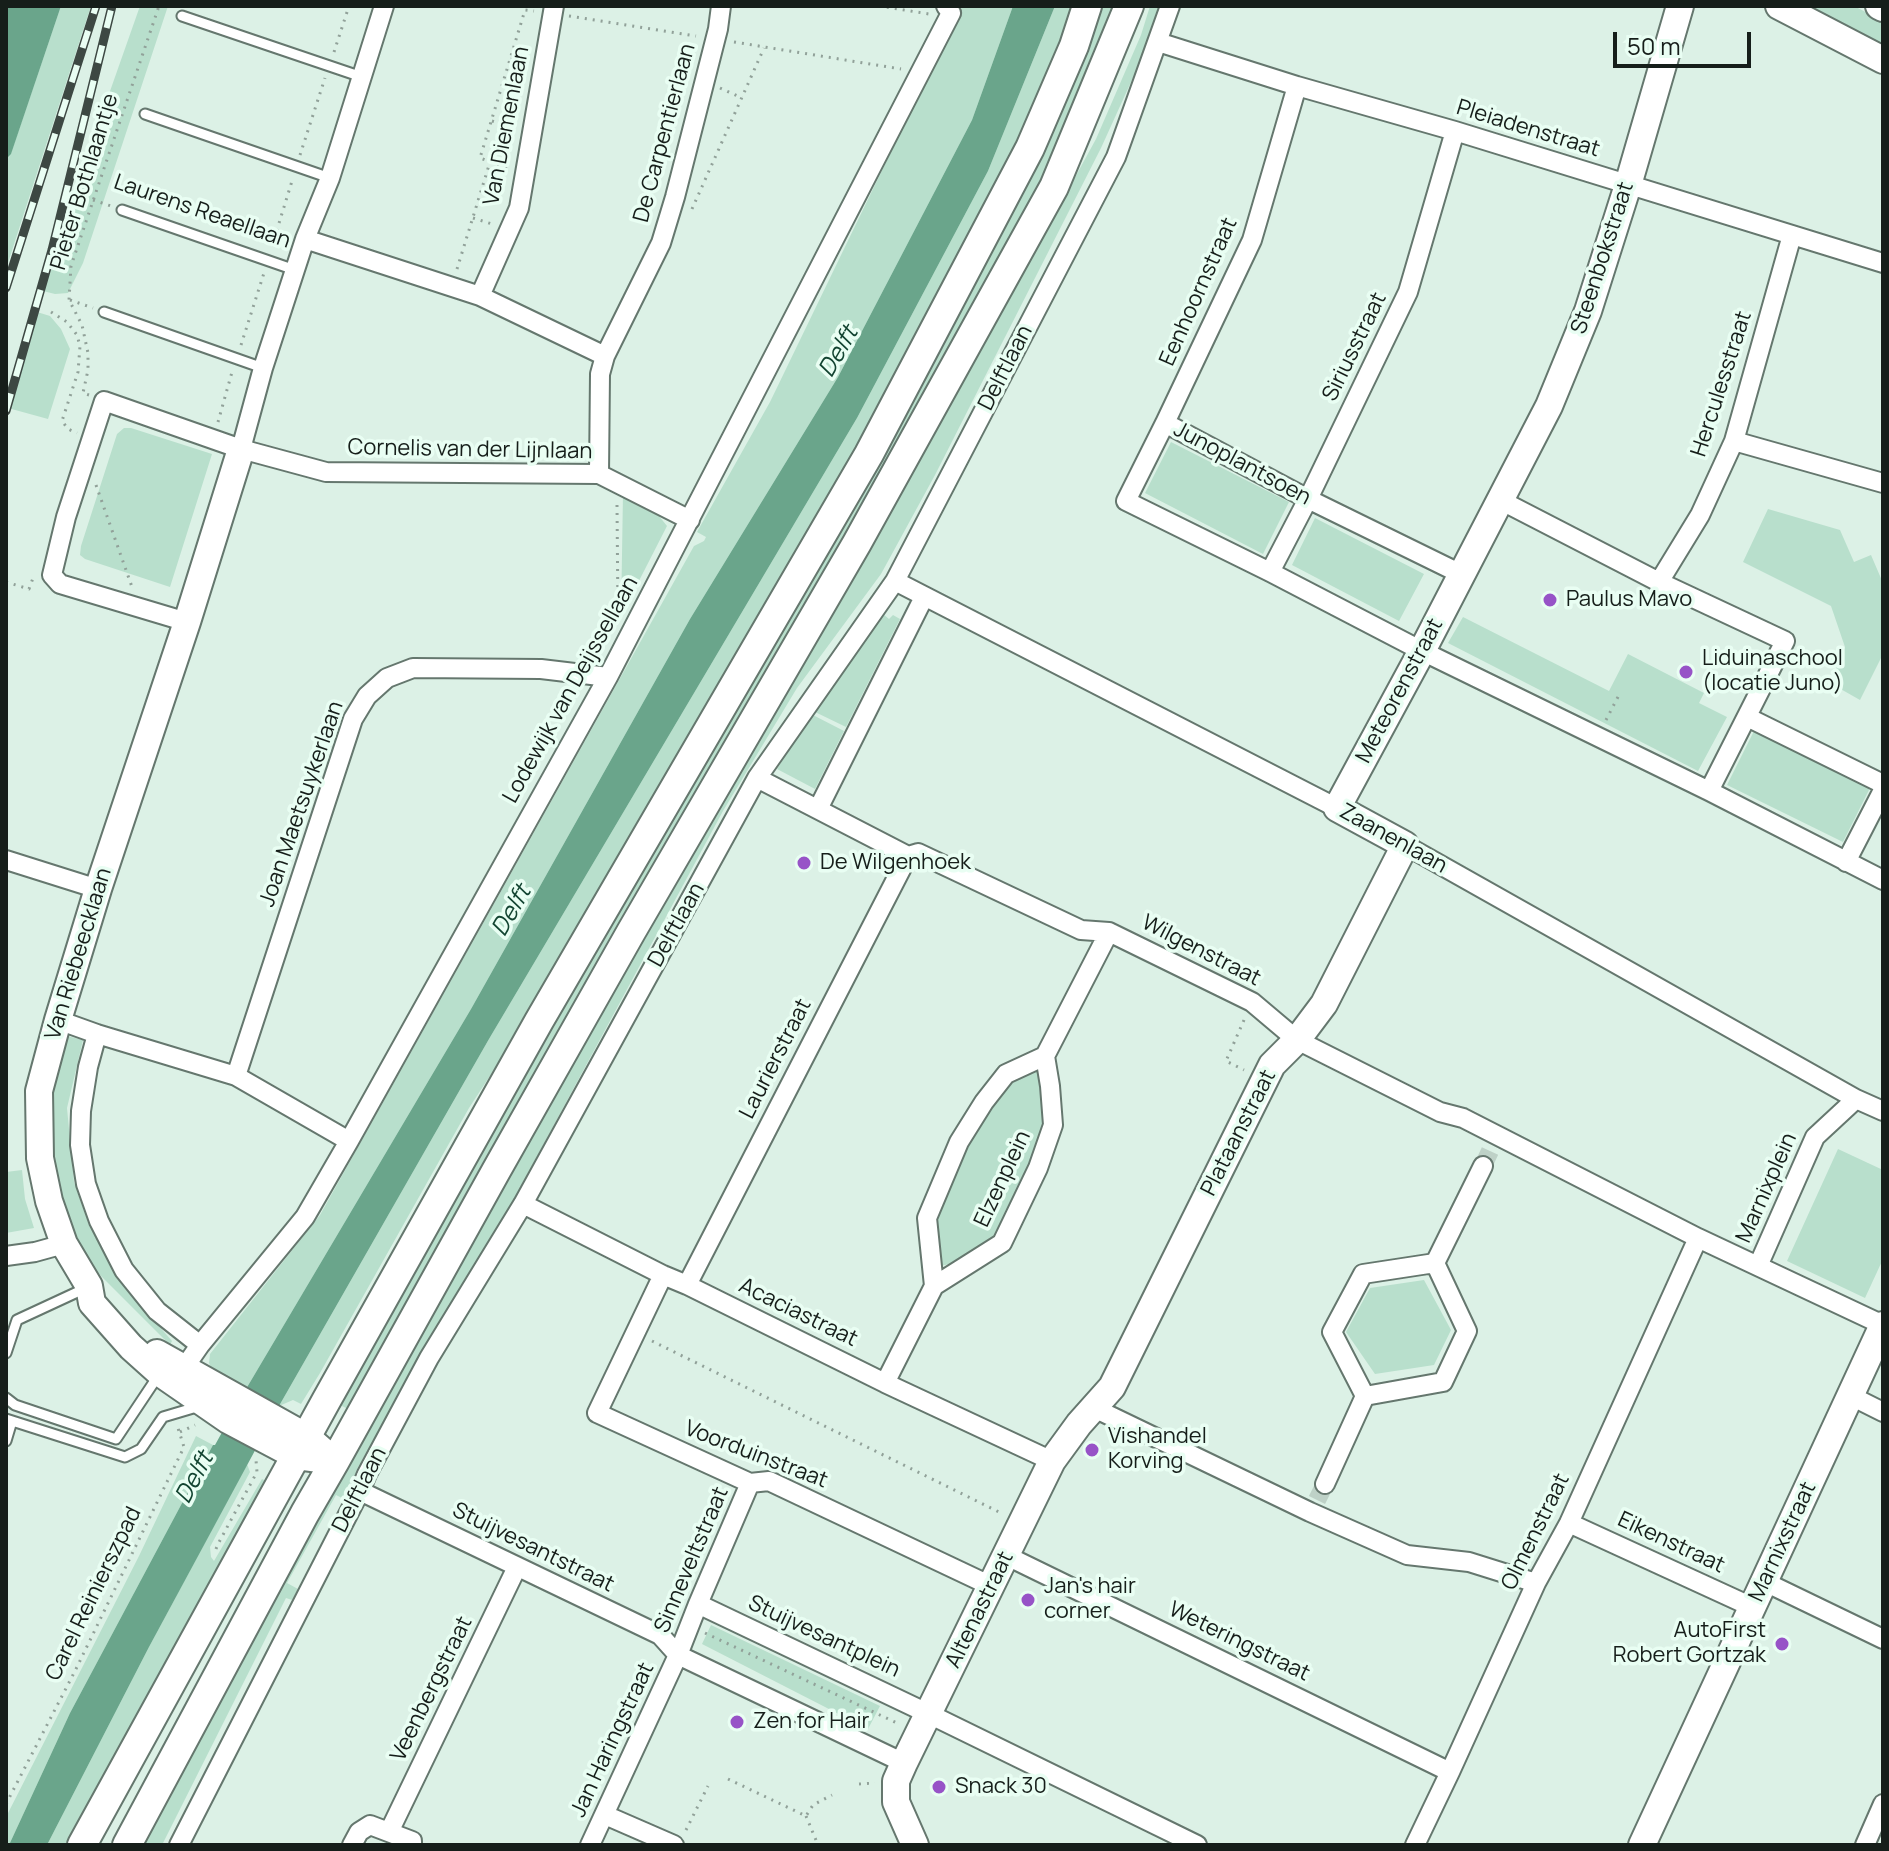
<!DOCTYPE html>
<style>
body{margin:0}
#map{position:relative;width:1889px;height:1851px;overflow:hidden;background:#dcf1e6;font-family:Manrope,sans-serif}
canvas{display:block}
.frame{position:absolute;inset:0;border:8px solid #161e1a;pointer-events:none}
.scale{position:absolute;left:1613px;top:32px;width:138px;height:36px;box-sizing:border-box;border:4px solid #161e1a;border-top:0;padding-left:10px;font-size:24px;line-height:28px;white-space:nowrap;color:#161e1a;-webkit-text-stroke:6px #e9fef3;paint-order:stroke}
</style>
<div id="map">
<canvas width="1889" height="1851"></canvas>
<div class="frame"></div>
<div class="scale">50 m</div>
</div>
<script>
const c = document.querySelector('canvas').getContext('2d');
c.lineJoin = 'round';
function paint(path, color) { c.fillStyle = color; c.fill(path, 'evenodd'); }
const poly = rows => new Path2D(rows.map(r => 'M' + r).join(''));
function stroke(path, color, width, dash) { c.strokeStyle = color; c.lineWidth = width; c.lineCap = dash ? 'butt' : 'round'; c.setLineDash(dash || []); c.stroke(path); }
function drawText(font, color, halo, rows, align = 'center') {
  c.font = font + ' Manrope,sans-serif'; c.lineWidth = 7; c.setLineDash([]); c.textBaseline = 'middle'; c.strokeStyle = halo; c.fillStyle = color; for (const [text, x, y, turn = 0] of rows) {
    c.save(); c.translate(x, y); c.rotate((+turn || 0) * Math.PI / 180); c.textAlign = isNaN(turn) ? turn : align; if (halo) c.strokeText(text, 0, 0); c.fillText(text, 0, 0); c.restore();
  }
}
paint(poly([
 [61,6,91,6,6,269,6,159,11,153],
 [140,6,168,6,83,263,68,293,55,294,43,291,84,165],
 [959,6,1013,6,972,120,838,377,690,619,471,1009,246,1389,212,1371,209,1363,210,1354,320,1215,694,546,704,541,706,537,697,532,770,402,959,11],
 [1055,6,1074,6,1001,180,903,372,544,989,540,990,513,1036,514,1039,469,1108,320,1373,301,1404,293,1400,279,1406,489,1039,857,418,988,171],
 [1099,6,1112,6,1018,235,350,1410,338,1404,481,1146,922,384,970,295,1029,177],
 [1150,6,1162,6,1151,38,1101,148,935,475,881,574,797,688,723,811,513,1201,357,1469,355,1486,348,1501,336,1495,287,1583,298,1589,292,1600,286,1598,162,1845,142,1845,229,1677,608,997,985,342,1096,139,1141,35],
 [1806,6,1854,6,1883,21,1883,47],
 [37,312,50,316,61,329,70,349,48,419,8,408],
 [124,428,131,428,212,454,170,587,85,559,80,555,81,546,117,434],
 [1171,442,1289,502,1263,554,1145,493],
 [623,493,659,516,667,526,621,616],
 [1768,509,1840,530,1854,562,1871,555,1883,583,1883,654,1860,700,1830,683,1845,647,1831,606,1743,562],
 [1315,518,1424,574,1399,621,1292,565],
 [883,614,889,619,893,615,900,619,846,727,813,711],
 [1463,617,1609,691,1628,654,1704,693,1699,703,1727,717,1698,771,1448,643],
 [811,714,844,731,815,789,777,769],
 [1755,729,1870,788,1843,842,1727,785],
 [63,1035,83,1040,67,1108,74,1182,89,1225,112,1268,137,1301,172,1341,170,1345,90,1265,69,1223,57,1179,50,1136,53,1094],
 [1045,1056,1047,1125,997,1239,963,1262,939,1266,933,1213,979,1115,1008,1078],
 [1838,1149,1883,1170,1883,1259,1865,1298,1787,1261],
 [22,1170,25,1199,34,1228,6,1233,6,1172],
 [1424,1280,1451,1330,1434,1365,1375,1374,1346,1332,1370,1288],
 [196,1436,213,1445,70,1713,9,1845,6,1845,6,1817,139,1556],
 [247,1464,250,1472,210,1547,211,1557,214,1561,262,1479,266,1481,168,1659,71,1845,47,1845,149,1647],
 [711,1625,880,1706,868,1729,702,1644]
]), '#b8dfcc');
paint(poly([
 [6,6,61,6,11,154,6,159],
 [1013,6,1055,6,988,171,857,418,489,1039,279,1406,149,1647,47,1845,9,1845,70,1713,213,1445,215,1445,246,1389,471,1009,690,619,838,377,972,120]
]), '#6aa58b');
stroke(poly([
 [1483,1166,1490,1151],
 [1317,1500,1325,1484]
]), '#bed1c7', 18, [18, 9]);
const lane = poly([
 [182,16,362,77],
 [145,114,330,178],
 [122,210,295,270],
 [104,312,263,368],
 [6,1353,17,1320,86,1288],
 [6,1398,15,1405,116,1439,160,1373],
 [6,1419,125,1457,141,1449,163,1417,200,1406],
 [6,1441,12,1421]
]);
const street = poly([
 [1158,42,1297,86,1455,131,1883,263],
 [305,239,480,296,605,356],
 [480,296,519,208,554,6],
 [1165,423,1252,240,1297,86],
 [1734,441,1883,483],
 [241,449,263,368,305,239,330,178,384,6],
 [599,474,600,374,605,356,661,243,675,197,718,29,721,6],
 [1500,500,1659,582,1785,641,1709,791],
 [1270,572,1308,499,1408,292,1455,131],
 [1461,574,1308,499,1165,423,1126,501,1270,572,1422,651,1709,791,1883,880],
 [895,581,1337,808],
 [1659,582,1700,515,1734,441,1792,235],
 [187,622,60,584,52,575,66,517,104,401,241,449,326,472,599,474,690,520],
 [1747,717,1883,784],
 [757,778,908,856,918,853,1081,930,1109,932,1252,1002,1297,1040,1440,1112,1463,1118,1698,1238,1883,1325],
 [818,809,924,597],
 [1405,845,1856,1099,1883,1111],
 [6,860,98,889],
 [1846,862,1883,790],
 [58,1020,97,1034,236,1076,349,1141],
 [97,1034,88,1067,81,1111,80,1145,86,1184,99,1221,124,1270,157,1311,200,1345],
 [236,1076,353,719,367,696,387,678,413,668,541,669,608,677],
 [523,1204,663,1275,687,1285,885,1383,1052,1461],
 [6,1256,35,1252,64,1244],
 [1435,1263,1483,1166],
 [1758,1266,1815,1137,1856,1099],
 [663,1275,597,1413,750,1483,769,1481,991,1586],
 [687,1285,908,856],
 [934,1286,927,1218,959,1142,984,1102,1006,1074,1045,1056],
 [184,1368,200,1345,305,1217,349,1141,608,677,951,13,946,6],
 [885,1383,934,1286,1002,1243,1038,1168,1053,1125,1050,1086,1045,1056,1109,932],
 [1365,1396,1332,1332,1363,1274,1435,1263],
 [1365,1396,1443,1382,1467,1331,1435,1263],
 [1851,1396,1883,1412],
 [1094,1408,1310,1512,1407,1555,1469,1562,1536,1583],
 [1325,1484,1365,1396],
 [360,1491,660,1635,678,1655,904,1763],
 [1569,1523,1752,1607],
 [1007,1556,1450,1772],
 [1765,1582,1883,1639],
 [698,1604,929,1714,1197,1845],
 [605,1815,674,1845],
 [389,1832,517,1567],
 [179,1845,360,1491,367,1474,429,1358,523,1204,757,778,895,581,1116,157,1170,6],
 [352,1845,359,1832,370,1825,412,1841,412,1845],
 [590,1845,678,1655,698,1604,750,1483],
 [1415,1845,1450,1772,1536,1583,1569,1523,1698,1238],
 [1865,1845,1883,1804]
]);
const secondary = poly([
 [1779,6,1883,60],
 [1879,6,1883,8],
 [241,449,187,622,98,889,58,1020,39,1091,40,1158,49,1201,64,1244,89,1286,92,1303,131,1347,160,1373,228,1420,296,1456,335,1461],
 [157,1353,307,1437,323,1451],
 [915,1845,896,1802,896,1781,904,1763,1052,1461,1079,1424,1112,1387,1272,1065,1297,1040,1324,1004,1405,845,1337,808,1422,651,1549,406,1588,311,1628,185,1680,6],
 [1642,1845,1883,1325]
]);
const primary = poly([
 [82,1845,326,1401,539,1021,869,454,1030,148,1074,46,1087,6],
 [127,1845,305,1513,335,1461,496,1171,631,932,857,543,1054,187,1129,6]
]);
stroke(lane, '#65776e', 13);
stroke(street, '#65776e', 22);
stroke(secondary, '#65776e', 30);
stroke(primary, '#65776e', 32);
stroke(poly([
 [879,6,929,14],
 [569,16,696,36],
 [734,42,901,69],
 [334,52,349,6],
 [511,57,526,62],
 [720,88,742,98],
 [492,121,515,128],
 [300,155,325,78],
 [507,168,480,158,525,10,534,11],
 [93,200,111,206],
 [692,209,764,48],
 [473,218,492,224],
 [272,246,292,181],
 [457,269,490,162],
 [70,300,93,308],
 [51,312,67,322,77,335,80,346,78,372,62,421,68,429,77,433],
 [241,345,264,273],
 [89,395,83,393,88,370,88,353,82,325,69,300,71,266,159,6],
 [218,422,232,372],
 [96,485,132,587],
 [617,505,618,617],
 [6,582,29,589,33,578],
 [1606,720,1620,693],
 [1244,1020,1226,1061,1244,1070],
 [652,1341,1001,1513],
 [180,1432,195,1425],
 [216,1549,218,1544,257,1472,256,1460],
 [705,1633,897,1723],
 [728,1779,806,1816,813,1805,832,1795],
 [859,1784,875,1783],
 [6,1804,75,1671,184,1447,178,1428],
 [806,1816,818,1845],
 [686,1830,708,1786]
]), '#91a199', 3, [2, 6]);
stroke(lane, '#fff', 9);
stroke(street, '#fff', 18);
stroke(secondary, '#fff', 26);
stroke(primary, '#fff', 28);
const rail = poly([
 [6,288,96,6],
 [6,411,52,250,112,6]
]);
stroke(rail, '#3d4843', 9);
stroke(rail, '#e9fef3', 6, [18]);
for (const [x, y, r, color] of [
 [1550,600,8,"#9753c7"],
 [1686,672,8,"#9753c7"],
 [804,863,8,"#9753c7"],
 [1092,1450,8,"#9753c7"],
 [1028,1600,8,"#9753c7"],
 [1782,1644,8,"#9753c7"],
 [737,1722,8,"#9753c7"],
 [939,1787,8,"#9753c7"]
]) { const dot = new Path2D(); dot.arc(x, y, r, 0, 2 * Math.PI); c.fillStyle = color; c.fill(dot); stroke(dot, '#e9fef3', 3); }
drawText('22px', '#161e1a', '#e9fef3', [
 ["Van Diemenlaan",507,126,-79],
 ["Pleiadenstraat",1528,129,17],
 ["De Carpentierlaan",665,133,-75],
 ["Pieter Bothlaantje",85,182,-73],
 ["Laurens Reaellaan",202,212,19],
 ["Steenbokstraat",1603,258,-72],
 ["Eenhoornstraat",1199,292,-66],
 ["Siriusstraat",1355,347,-64],
 ["Delftlaan",1006,368,-63],
 ["Herculesstraat",1722,384,-72],
 ["Cornelis van der Lijnlaan",470,450,1],
 ["Junoplantsoen",1242,464,28],
 ["Lodewijk van Deijssellaan",571,690,-61],
 ["Meteorenstraat",1400,691,-62],
 ["Joan Maetsuykerlaan",302,804,-71],
 ["Zaanenlaan",1393,839,29],
 ["Delftlaan",677,925,-61],
 ["Wilgenstraat",1201,951,27],
 ["Van Riebeecklaan",79,954,-73],
 ["Laurierstraat",776,1059,-63],
 ["Plataanstraat",1239,1133,-63],
 ["Elzenplein",1003,1179,-65],
 ["Marnixplein",1767,1188,-66],
 ["Acaciastraat",798,1313,26],
 ["Voorduinstraat",756,1455,21],
 ["Delftlaan",360,1490,-63],
 ["Olmenstraat",1536,1532,-64],
 ["Marnixstraat",1783,1542,-65],
 ["Eikenstraat",1671,1543,25],
 ["Stuijvesantstraat",533,1548,26],
 ["Sinneveltstraat",692,1560,-67],
 ["Carel Reinierszpad",94,1594,-64],
 ["Altenastraat",980,1610,-64],
 ["Stuijvesantplein",824,1637,25],
 ["Weteringstraat",1239,1642,26],
 ["Veenbergstraat",432,1689,-64],
 ["Jan Haringstraat",613,1740,-65]
]);
drawText('22px', '#161e1a', '#e9fef3', [
 ["Paulus Mavo",1566,600],
 ["Liduinaschool",1702,659],
 ["(locatie Juno)",1702,684],
 ["De Wilgenhoek",820,863],
 ["Vishandel",1108,1437],
 ["Korving",1108,1462],
 ["Jan's hair",1044,1587],
 ["corner",1044,1612],
 ["AutoFirst",1766,1631,"right"],
 ["Robert Gortzak",1766,1656,"right"],
 ["Zen for Hair",753,1722],
 ["Snack 30",955,1787]
], 'left');
drawText('italic 24px', '#124431', '#e9fef3', [
 ["Delft",839,352,-60],
 ["Delft",512,911,-60],
 ["Delft",195,1478,-62]
]);
</script>
